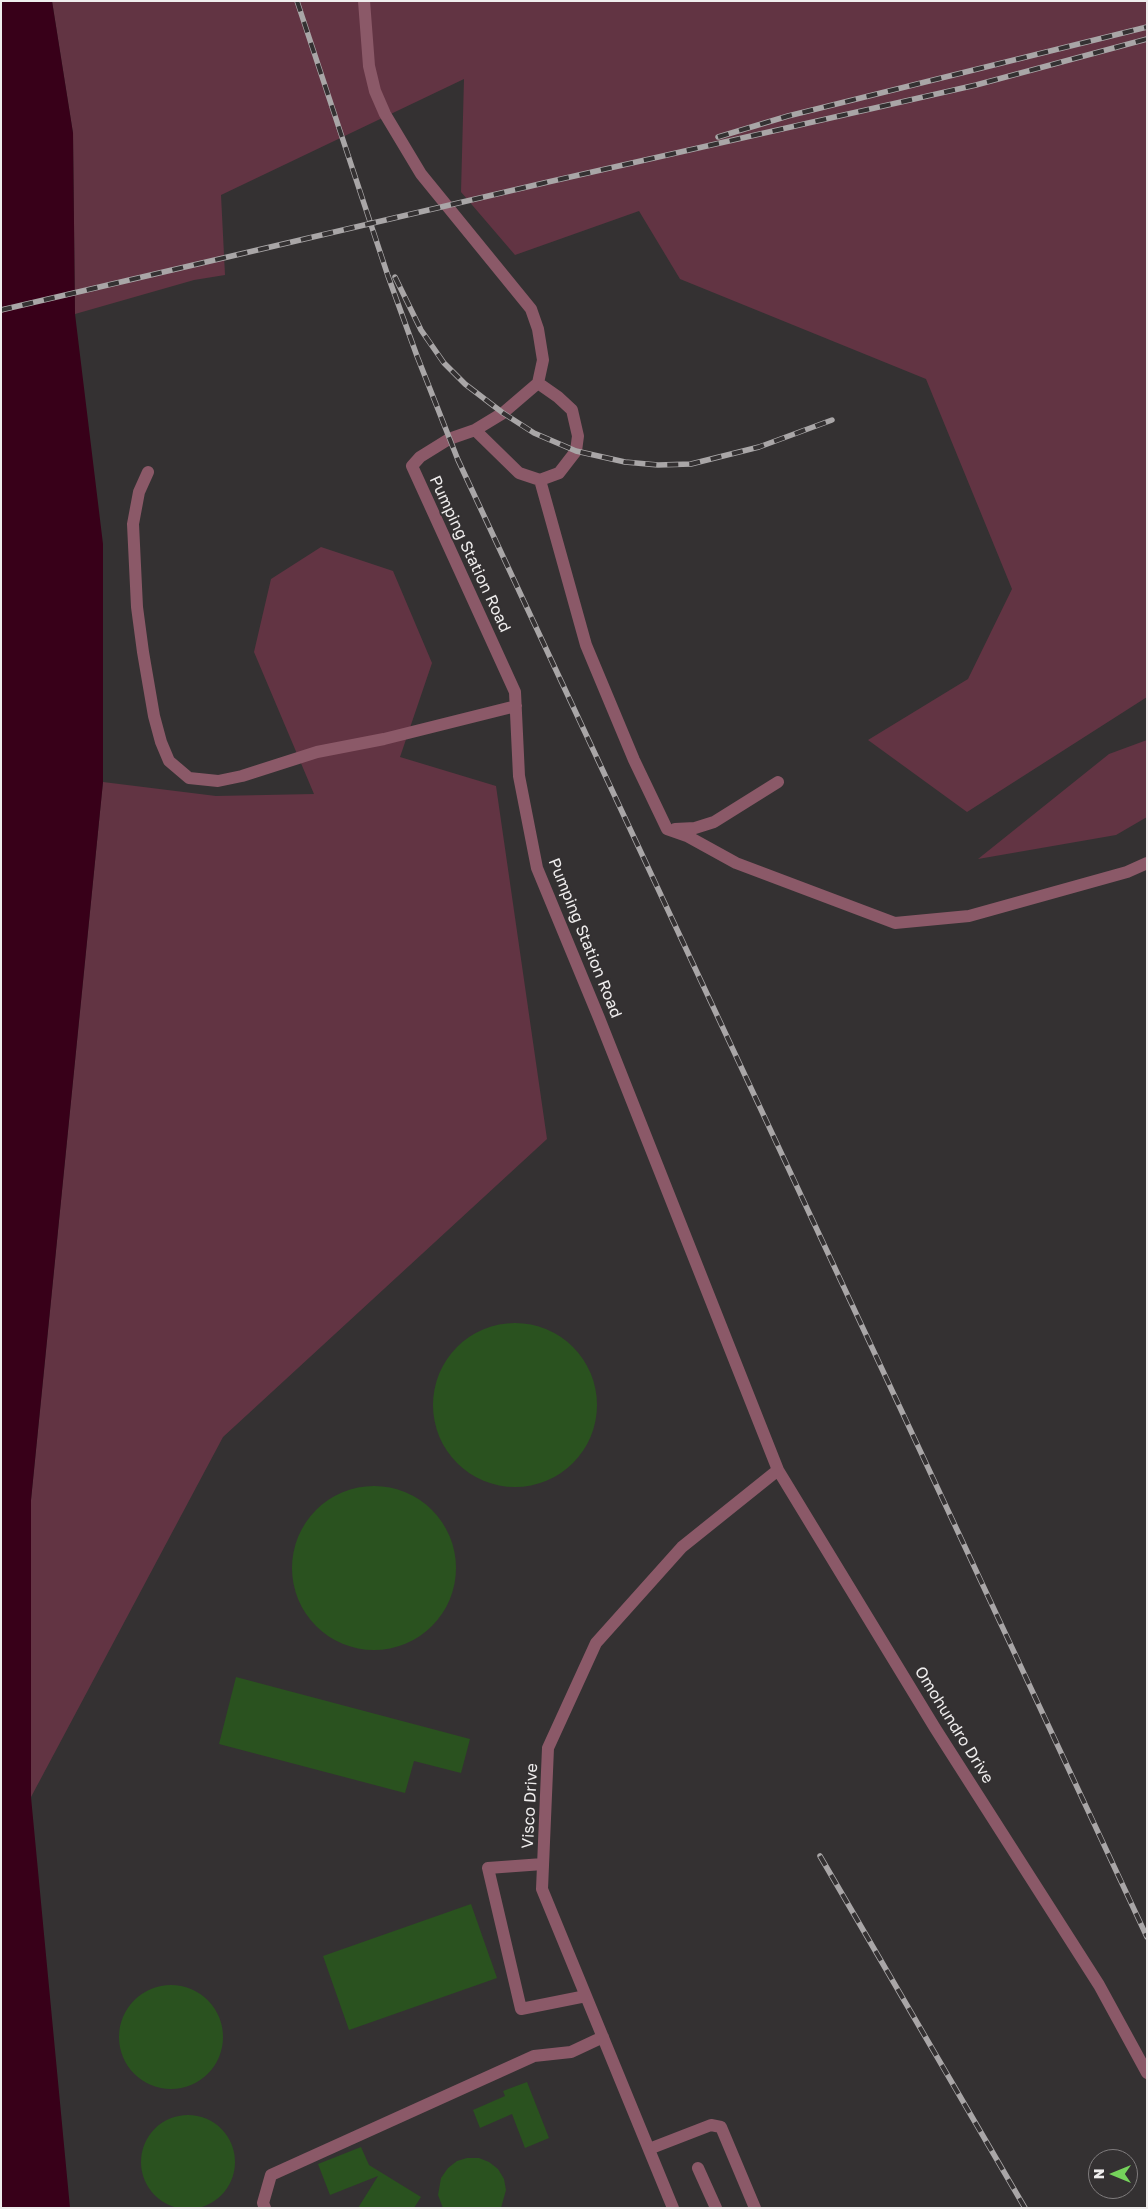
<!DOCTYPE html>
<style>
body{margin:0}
#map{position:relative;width:1148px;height:2209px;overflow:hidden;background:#343132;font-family:"Golos Text",sans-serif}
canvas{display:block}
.frame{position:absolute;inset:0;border:2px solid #efeded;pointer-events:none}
.north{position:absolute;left:1088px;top:2149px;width:50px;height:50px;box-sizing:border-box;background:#343132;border:1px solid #7f7c7d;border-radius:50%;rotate:270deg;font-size:14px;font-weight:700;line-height:20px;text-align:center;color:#efeded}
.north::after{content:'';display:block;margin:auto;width:18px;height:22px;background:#75d25b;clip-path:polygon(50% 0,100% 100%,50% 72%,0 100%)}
</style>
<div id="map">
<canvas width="1148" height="2209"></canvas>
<div class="frame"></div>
<div class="north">N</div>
</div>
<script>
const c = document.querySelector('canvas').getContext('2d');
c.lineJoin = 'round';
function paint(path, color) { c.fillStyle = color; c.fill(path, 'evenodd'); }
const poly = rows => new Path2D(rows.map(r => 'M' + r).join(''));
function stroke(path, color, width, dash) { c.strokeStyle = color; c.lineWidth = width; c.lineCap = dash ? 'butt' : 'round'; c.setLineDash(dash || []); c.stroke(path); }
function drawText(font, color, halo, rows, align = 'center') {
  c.font = font + ' "Golos Text",sans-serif'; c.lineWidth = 4; c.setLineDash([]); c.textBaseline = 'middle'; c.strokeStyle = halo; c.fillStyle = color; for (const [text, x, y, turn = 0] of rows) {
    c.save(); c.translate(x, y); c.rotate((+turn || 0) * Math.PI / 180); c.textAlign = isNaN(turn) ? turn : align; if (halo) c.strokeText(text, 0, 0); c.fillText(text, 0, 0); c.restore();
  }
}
paint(poly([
 [52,1,1147,1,1147,697,967,812,868,740,968,679,1012,589,926,379,680,279,639,211,515,255,461,192,464,79,221,195,225,275,194,280,75,314,73,133],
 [321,547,393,571,432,663,400,757,496,786,547,1139,223,1437,31,1797,31,1500,103,782,216,796,314,794,254,652,271,579],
 [1147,740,1147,817,1116,835,978,859,1109,754]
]), '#623443');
paint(poly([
 [1,1,52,1,73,133,75,314,103,544,103,782,31,1500,31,1797,70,2208,1,2208]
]), '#380019');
paint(poly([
 '433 1405a82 82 0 1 1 164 0a82 82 0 1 1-164 0Z',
 '292 1568a82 82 0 1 1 164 0a82 82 0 1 1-164 0Z',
 [236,1677,470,1739,461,1773,414,1761,405,1793,219,1744],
 [471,1904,497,1978,349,2030,323,1956],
 '119 2037a52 52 0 1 1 104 0a52 52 0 1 1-104 0Z',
 [527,2082,549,2138,525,2148,512,2114,480,2128,473,2110,505,2096,503,2091],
 '141 2162a47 47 0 1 1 94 0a47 47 0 1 1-94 0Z',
 [361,2147,369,2165,421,2197,414,2208,358,2208,378,2176,330,2195,318,2164],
 [467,2158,479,2158,489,2162,498,2169,504,2179,506,2190,501,2208,443,2208,438,2195,441,2178,448,2168,457,2161]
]), '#2a521f');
stroke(poly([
 [364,1,369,66,375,91,385,114,421,174,531,309,538,329,543,360,538,383,503,413,475,430,449,439,420,457,412,466,515,692,519,776,537,868,599,1018,778,1470,935,1728,1099,1985,1147,2073],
 [475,430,519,473,540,480,559,473,576,451,578,436,572,410,558,397,538,383],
 [148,472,139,492,133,524,137,607,143,652,154,716,161,742,169,761,189,778,218,781,242,776,317,752,384,739,516,706],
 [540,480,586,645,634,760,667,829,687,836,736,863,895,923,969,916,1127,872,1147,863],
 [675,829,695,828,714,822,778,782],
 [543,1864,488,1868,521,2009,586,1996],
 [649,2149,711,2125,721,2127,755,2208],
 [698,2168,716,2208],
 [265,2208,263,2203,271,2175,534,2056,571,2052,603,2037],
 [673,2208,542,1889,548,1748,596,1643,682,1547,778,1470]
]), '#8b5968', 12);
const rail = poly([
 [297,1,388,276,417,356,458,460,1147,1937],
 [718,137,788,116,1147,27],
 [395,277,421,330,444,363,465,384,503,413,534,433,576,451,625,462,658,465,691,464,759,447,832,420],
 [1,310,548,182,976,85,1147,39],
 [820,1856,1025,2208]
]);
stroke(rail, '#a9a6a7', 5.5);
stroke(rail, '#343132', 4, [11]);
drawText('16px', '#efeded', '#343132', [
 ["Pumping Station Road",470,554,65],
 ["Pumping Station Road",585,938,68],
 ["Omohundro Drive",954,1725,58],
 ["Visco Drive",530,1806,-87]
]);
</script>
